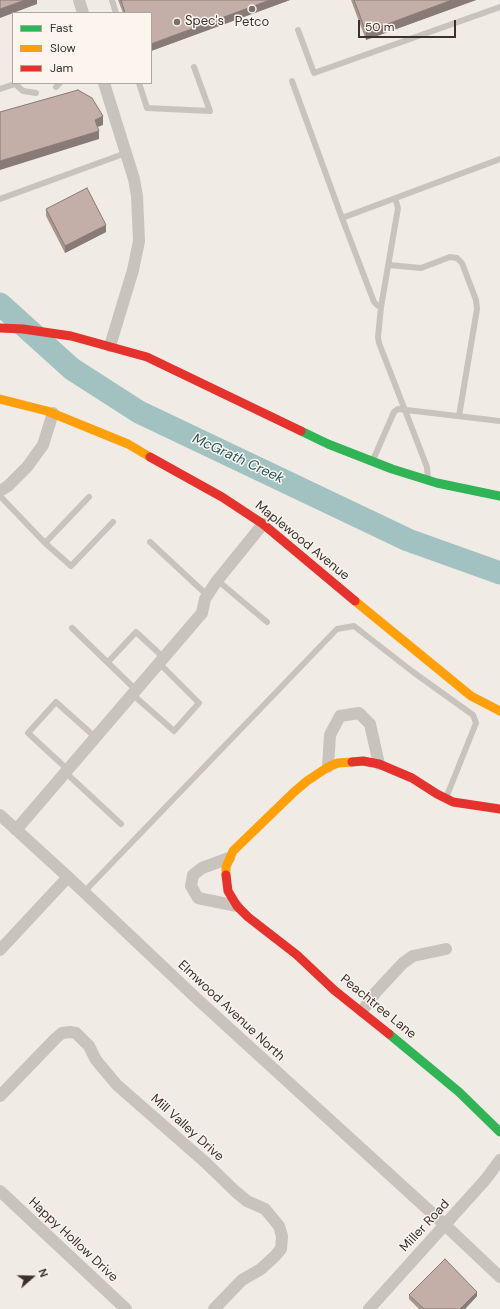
<!DOCTYPE html>
<style>
body{margin:0}
#map{position:relative;width:500px;height:1309px;overflow:hidden;background:#f0ebe5;font-family:"DM Sans",sans-serif}
canvas{display:block}
.legend{position:absolute;left:12px;top:12px;width:140px;height:72px;box-sizing:border-box;background:#fbf5ee;border:1px solid #aea6a0;margin:0;padding:5px 7px;list-style:none;font-size:12px;color:#3b302b}
.legend li{display:flex;align-items:center;gap:8px;height:20px}
.legend b{width:20px;border:1px solid #aea6a0}
.north{position:absolute;left:12px;top:1257px;width:40px;height:40px;-webkit-text-stroke:3px #fbf5ee;paint-order:stroke;rotate:70deg;font-size:11px;font-weight:700;line-height:16px;text-align:center;color:#3b302b}
.north::after{content:'';display:block;margin:auto;width:14px;height:18px;background:#3b302b;clip-path:polygon(50% 0,100% 100%,50% 72%,0 100%)}
.scale{position:absolute;left:358px;top:20px;width:98px;height:18px;box-sizing:border-box;border:2px solid #3b302b;border-top:0;padding-left:5px;font-size:12px;line-height:14px;white-space:nowrap;color:#3b302b;-webkit-text-stroke:3px #fbf5ee;paint-order:stroke}
</style>
<div id="map">
<canvas width="500" height="1309"></canvas>
<ul class="legend">
<li><b style="height:5px;background:#30b455"></b>Fast</li>
<li><b style="height:5px;background:#ff9f0a"></b>Slow</li>
<li><b style="height:5px;background:#e5322d"></b>Jam</li>
</ul>
<div class="north">N</div>
<div class="scale">50 m</div>
</div>
<script>
const c = document.querySelector('canvas').getContext('2d');
c.lineJoin = 'round';
const poly = rows => new Path2D(rows.map(r => 'M' + r).join(''));
function stroke(path, color, width, dash) { c.strokeStyle = color; c.lineWidth = width; c.lineCap = dash ? 'butt' : 'round'; c.setLineDash(dash || []); c.stroke(path); }
function paint(path, color) { c.fillStyle = color; c.fill(path, 'evenodd'); }
function drawText(font, color, halo, rows, align = 'center') {
  c.font = font + ' "DM Sans",sans-serif'; c.lineWidth = 3; c.setLineDash([]); c.textBaseline = 'middle'; c.strokeStyle = halo; c.fillStyle = color; for (const [text, x, y, turn = 0] of rows) {
    c.save(); c.translate(x, y); c.rotate((+turn || 0) * Math.PI / 180); c.textAlign = isNaN(turn) ? turn : align; if (halo) c.strokeText(text, 0, 0); c.fillText(text, 0, 0); c.restore();
  }
}
stroke(poly([
 [0,304,72,369,139,412,408,540,500,573]
]), '#a1c2c1', 23);
stroke(poly([
 [112,0,116,13],
 [298,30,314,73,500,7],
 [292,81,342,218],
 [139,83,147,108,210,111,194,67],
 [15,84,23,91,36,93],
 [56,87,60,83],
 [0,89,18,83],
 [0,199,126,153],
 [389,265,421,268,450,257,457,258,462,263,476,300,477,309,459,416],
 [381,307,398,208,395,198],
 [373,460,394,412,398,409,500,421],
 [428,479,427,467,379,343,378,337,381,307,377,305,374,302,342,218,500,159],
 [0,496,45,543,71,566,113,522],
 [150,542,207,595],
 [45,543,89,497],
 [217,580,267,622],
 [72,628,136,690],
 [108,662,136,632,163,657],
 [132,694,174,731,199,703,159,663],
 [67,769,28,733,56,702,95,737],
 [65,772,121,824],
 [84,892,337,629,354,626,413,672,473,715,476,723,446,798]
]), '#c9c3be', 6);
stroke(poly([
 [79,0,83,13],
 [104,83,134,179,137,196,139,241,133,270,110,346],
 [0,491,8,486,27,467,43,445,53,413],
 [328,767,330,735,340,716,359,713,370,724,379,764],
 [0,815,68,877,195,997,445,1225,500,1277],
 [16,830,202,613,205,599,216,582,263,524],
 [229,858,202,868,193,875,191,886,198,898,237,906],
 [0,950,68,877],
 [362,1011,376,992,403,963,413,956,446,949],
 [0,1096,56,1038,62,1033,70,1032,76,1033,89,1046,96,1060,117,1085,205,1162,236,1192,247,1201,265,1209,279,1226,282,1236,281,1249,275,1256,261,1269,242,1280,214,1309],
 [0,1191,126,1309],
 [369,1309,486,1179,500,1160]
]), '#c9c3be', 12);
stroke(poly([
 [301,431,328,444,392,469,437,483,500,496],
 [389,1034,459,1092,500,1132]
]), '#30b455', 9);
stroke(poly([
 [0,399,47,411,128,444,150,457],
 [355,601,471,696,500,711],
 [226,875,226,867,233,851,294,792,307,781,328,767,338,763,352,762]
]), '#ff9f0a', 9);
stroke(poly([
 [0,328,23,329,71,336,147,357,301,431],
 [150,457,222,497,263,524,355,601],
 [352,762,363,761,379,764,412,778,437,794,453,802,500,809],
 [226,875,228,891,237,906,248,917,297,955,334,990,389,1034]
]), '#e5322d', 9);
paint(poly([
 [118,0,290,0,151,51,151,13,123,13],
 [351,0,476,0,366,40],
 [46,209,106,232,65,253,46,216],
 [409,1295,477,1296,465,1309,419,1309,409,1299]
]), '#a89690');
paint(poly([
 [25,0,37,0,37,4,0,18,0,9],
 [270,0,290,0,151,51,151,44],
 [452,0,476,0,366,40,366,32],
 [103,116,103,125,95,128,95,120],
 [99,131,99,139,0,170,0,161],
 [106,225,106,232,65,253,65,246],
 [477,1292,477,1296,465,1309,460,1309]
]), '#887a75');
const building = poly([
 [0,0,25,0,0,9,0,0],
 [121,0,270,0,151,44,151,13,125,13,121,0],
 [354,0,452,0,366,32,354,0],
 [78,90,92,98,103,116,95,120,99,131,0,161,0,112,78,90],
 [87,188,106,225,65,246,46,209,87,188],
 [445,1259,477,1292,460,1309,424,1309,409,1295,445,1259]
]);
paint(building, '#c3afa7');
stroke(building, '#887a75', 1);
for (const [x, y, r, color] of [
 [252,9,4,"#7a716c"],
 [177,22,4,"#7a716c"]
]) { const dot = new Path2D(); dot.arc(x, y, r, 0, 2 * Math.PI); c.fillStyle = color; c.fill(dot); stroke(dot, '#fbf5ee', 1.5); }
drawText('13px', '#3b302b', '#fbf5ee', [
 ["Spec's",185,22],
 ["Petco",252,23,"center"]
], 'left');
drawText('13px', '#3b302b', '#fbf5ee', [
 ["Maplewood Avenue",302,541,39],
 ["Peachtree Lane",378,1007,39],
 ["Elmwood Avenue North",231,1011,43],
 ["Mill Valley Drive",187,1128,42],
 ["Miller Road",425,1226,-47],
 ["Happy Hollow Drive",73,1240,43]
]);
drawText('italic 14px', '#1f5a5e', '#fbf5ee', [
 ["McGrath Creek",238,459,25]
]);
</script>
